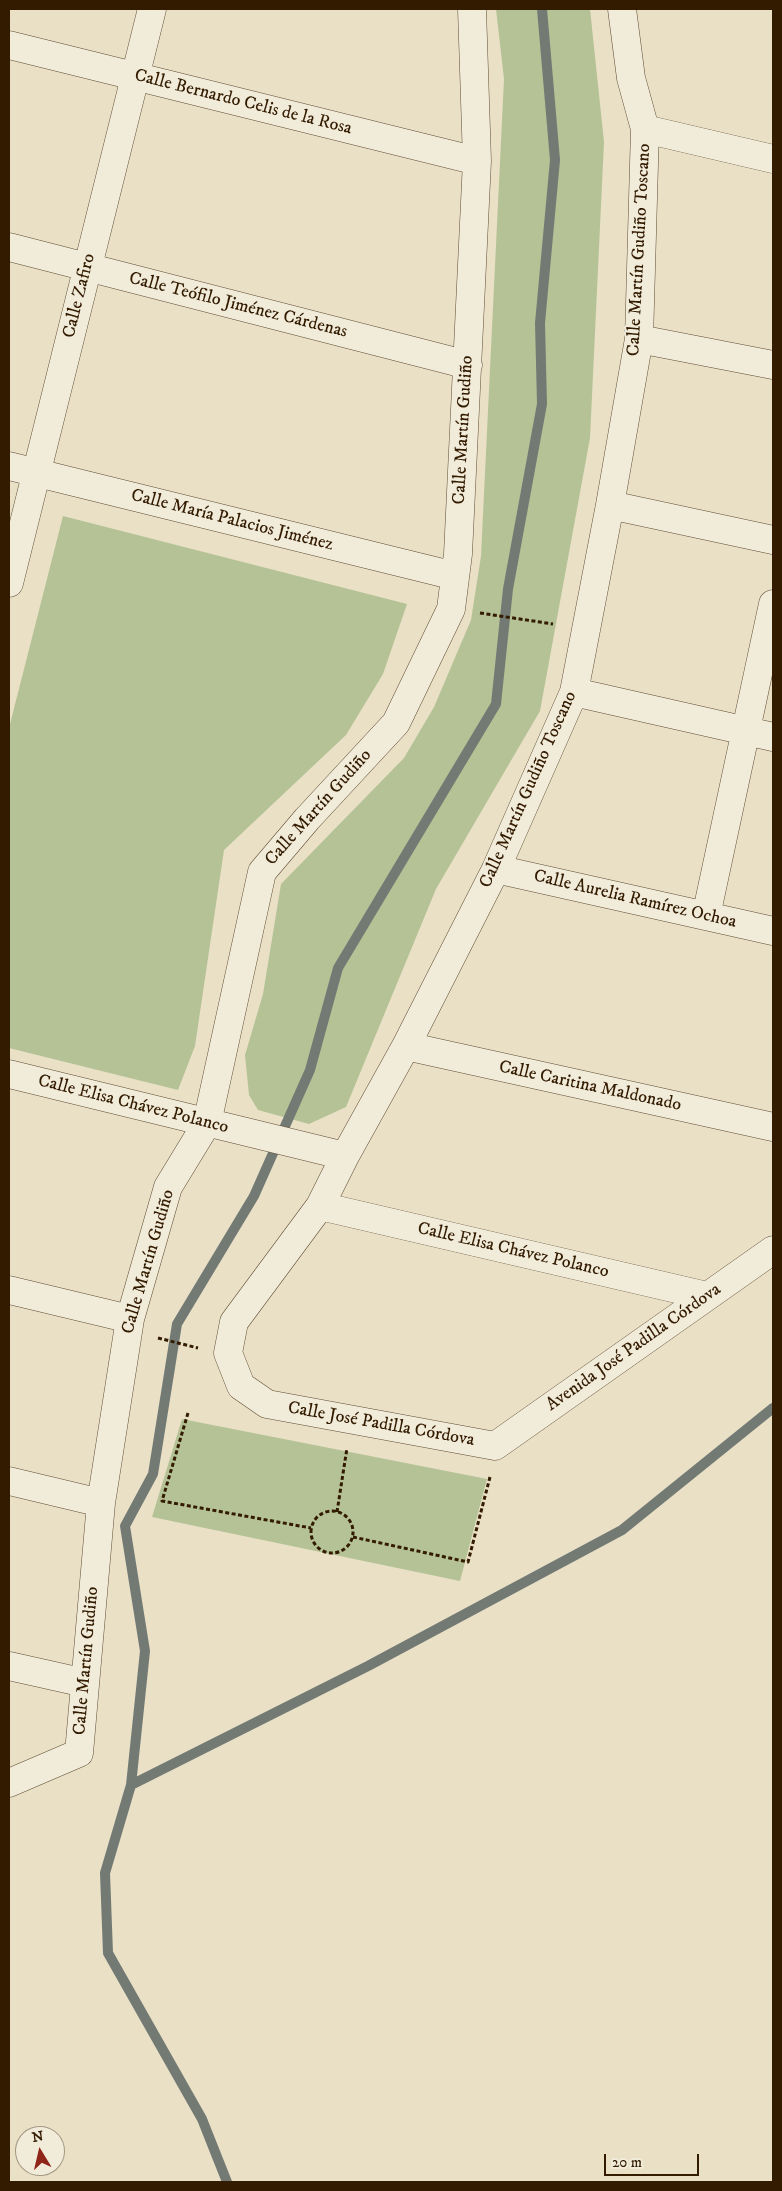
<!DOCTYPE html>
<meta charset="utf-8">
<style>
body{margin:0}
#map{position:relative;width:782px;height:2191px;overflow:hidden;background:#e9e0c6;font-family:"IM FELL DW Pica",serif}
canvas{display:block}
.frame{position:absolute;inset:0;border:10px solid #331b00;pointer-events:none}
.north{position:absolute;left:15px;top:2126px;width:50px;height:50px;box-sizing:border-box;background:#f1ebda;border:1px solid #a59883;border-radius:50%;rotate:351deg;font-size:14px;font-weight:700;line-height:20px;text-align:center;color:#331b00}
.north::after{content:'';display:block;margin:auto;width:18px;height:22px;background:#8f2418;clip-path:polygon(50% 0,100% 100%,50% 72%,0 100%)}
.scale{position:absolute;left:604px;top:2154px;width:95px;height:22px;box-sizing:border-box;border:2px solid #331b00;border-top:0;padding-left:6px;font-size:15px;line-height:18px;white-space:nowrap;color:#331b00;-webkit-text-stroke:4px #f1ebda;paint-order:stroke}
</style>
<div id="map">
<canvas width="782" height="2191"></canvas>
<div class="frame"></div>
<div class="north">N</div>
<div class="scale">20 m</div>
</div>
<script>
const c = document.querySelector('canvas').getContext('2d');
c.lineJoin = 'round';
function paint(path, color) { c.fillStyle = color; c.fill(path, 'evenodd'); }
const poly = rows => new Path2D(rows.map(r => 'M' + r).join(''));
function stroke(path, color, width, dash) { c.strokeStyle = color; c.lineWidth = width; c.lineCap = dash ? 'butt' : 'round'; c.setLineDash(dash || []); c.stroke(path); }
function drawText(font, color, halo, rows, align = 'center') {
  c.font = font + ' "IM FELL DW Pica",serif'; c.lineWidth = 4; c.setLineDash([]); c.textBaseline = 'middle'; c.strokeStyle = halo; c.fillStyle = color; for (const [text, x, y, turn = 0] of rows) {
    c.save(); c.translate(x, y); c.rotate((+turn || 0) * Math.PI / 180); c.textAlign = isNaN(turn) ? turn : align; if (halo) c.strokeText(text, 0, 0); c.fillText(text, 0, 0); c.restore();
  }
}
paint(poly([
 [496,9,590,9,604,142,590,438,540,711,436,889,346,1107,309,1124,258,1110,249,1095,245,1055,263,994,281,884,404,758,434,707,471,620,481,556,504,79],
 [63,516,407,604,383,674,346,735,224,850,195,1046,178,1090,9,1048,9,728],
 [182,1419,487,1479,460,1581,152,1517]
]), '#b5c296');
stroke(poly([
 [131,1785,368,1666,622,1530,773,1408],
 [227,2182,202,2119,108,1953,105,1873,131,1785,145,1651,125,1526,153,1474,177,1324,254,1196,310,1070,338,968,496,704,508,589,542,404,540,323,555,160,542,9]
]), '#737a74', 10);
const minor = poly([
 [622,9,631,78,645,129,639,339,610,505,574,692,496,869,406,1046,345,1156,320,1206,234,1322,228,1353,241,1386,267,1404,495,1446,773,1250],
 [9,45,477,161],
 [645,129,773,159],
 [9,247,468,365],
 [639,339,773,365],
 [9,466,455,576],
 [610,505,773,540],
 [9,583,152,9],
 [574,692,773,737],
 [496,869,773,931],
 [706,916,773,604],
 [406,1046,773,1127],
 [9,1074,345,1156],
 [320,1206,707,1296],
 [9,1290,130,1319],
 [9,1481,101,1503],
 [9,1666,85,1683],
 [9,1783,79,1753,101,1503,130,1319,168,1187,207,1123,262,872,307,819,396,723,451,609,458,554,477,161,472,9]
]);
stroke(minor, '#604c32', 29);
stroke(poly([
 [480,613,553,624],
 [158,1338,198,1348],
 [188,1413,162,1501,311,1528],
 '311 1532a21 21 0 1 1 42 0a21 21 0 1 1-42 0Z',
 [337,1512,347,1448],
 [353,1537,468,1562,490,1477]
]), '#331b00', 3, [4, 2.5]);
stroke(minor, '#f1ebda', 28);
drawText('18px', '#331b00', '#f1ebda', [
 ["Calle Bernardo Celis de la Rosa",243,103,14],
 ["Calle Martín Gudiño Toscano",640,250,-87],
 ["Calle Zafiro",80,296,-76],
 ["Calle Teófilo Jiménez Cárdenas",238,306,14],
 ["Calle Martín Gudiño",464,430,-87],
 ["Calle María Palacios Jiménez",232,521,14],
 ["Calle Martín Gudiño Toscano",529,790,-66],
 ["Calle Martín Gudiño",319,808,-48],
 ["Calle Aurelia Ramírez Ochoa",635,900,13],
 ["Calle Caritina Maldonado",590,1087,12],
 ["Calle Elisa Chávez Polanco",133,1105,14],
 ["Calle Elisa Chávez Polanco",513,1251,13],
 ["Calle Martín Gudiño",149,1262,-74],
 ["Avenida José Padilla Córdova",634,1348,-35],
 ["Calle José Padilla Córdova",381,1425,10],
 ["Calle Martín Gudiño",87,1661,-85]
]);
</script>
